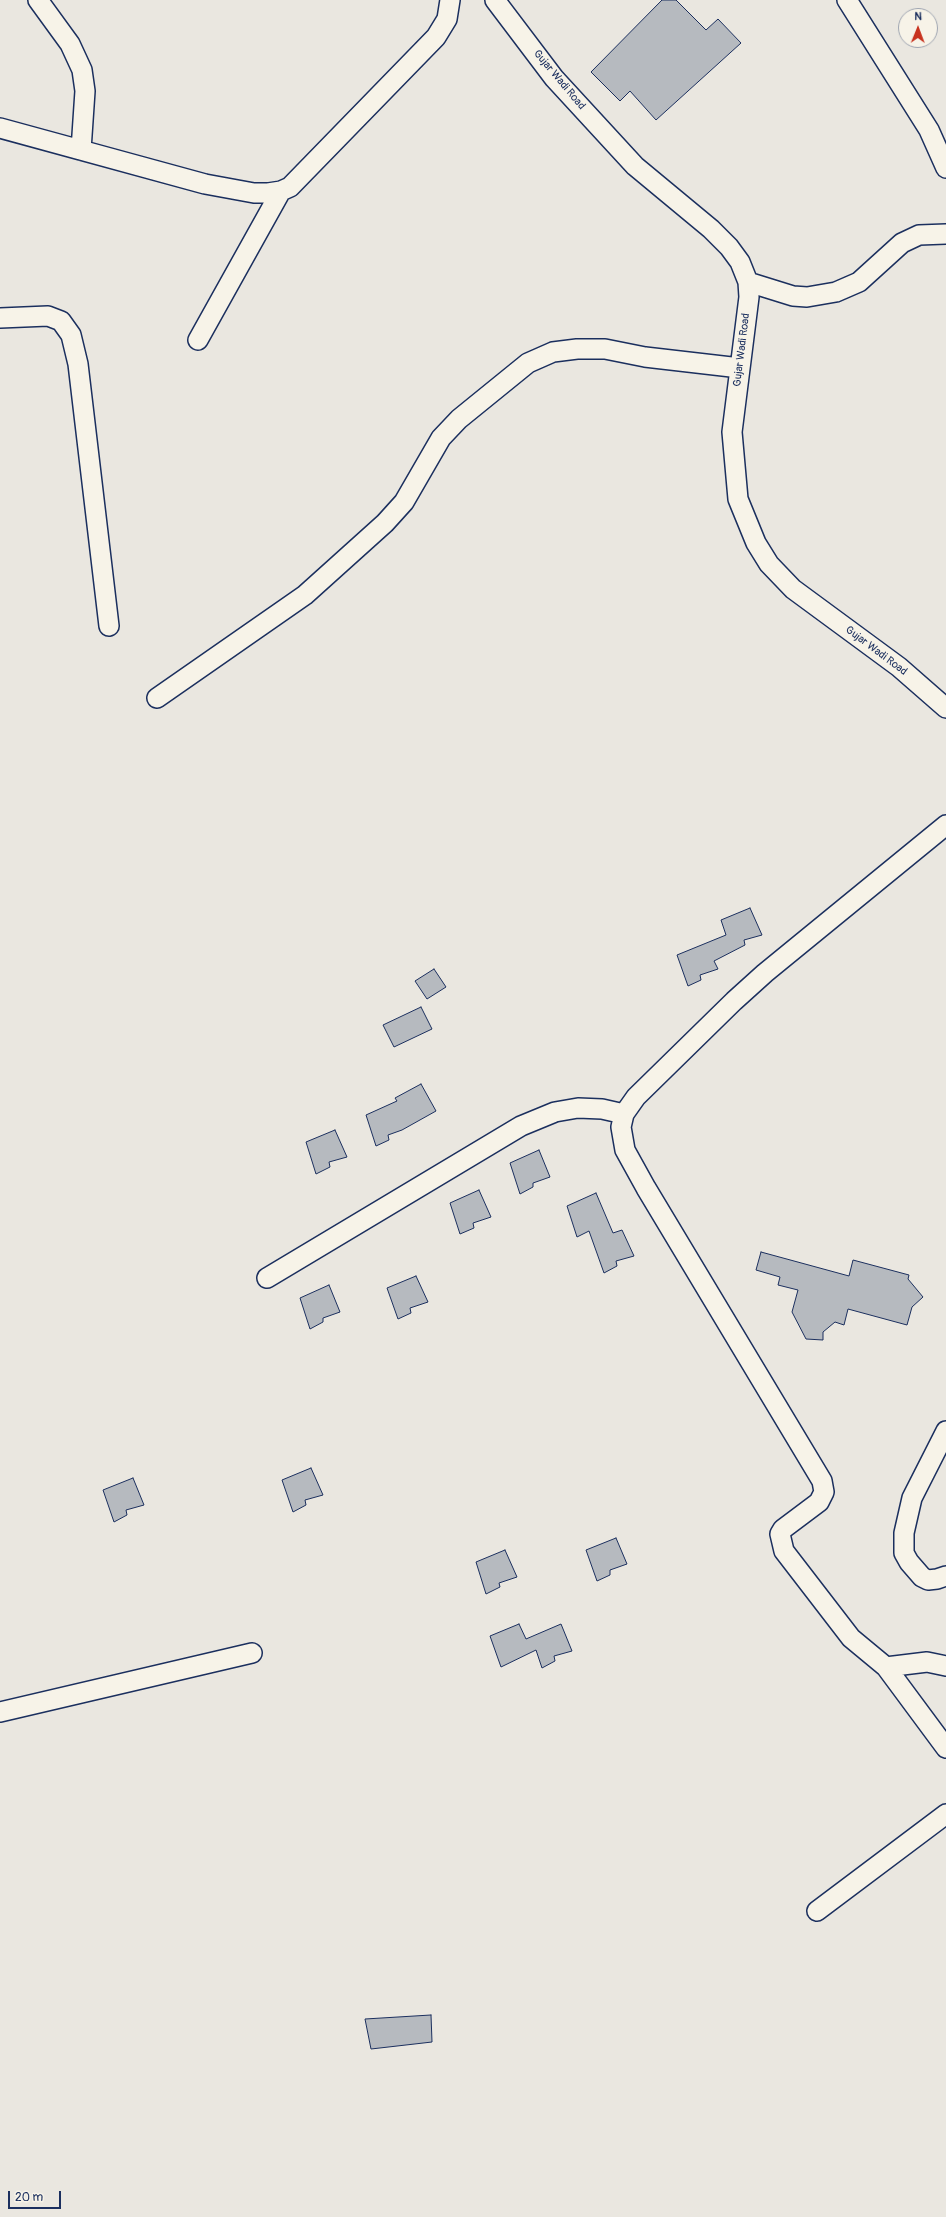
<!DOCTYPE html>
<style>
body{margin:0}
#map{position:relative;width:946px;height:2217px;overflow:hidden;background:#eae7e0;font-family:Pangolin,sans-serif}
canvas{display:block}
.north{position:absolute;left:898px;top:8px;width:40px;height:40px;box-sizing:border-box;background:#f7f3e8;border:1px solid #9fa5b1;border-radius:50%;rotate:1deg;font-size:11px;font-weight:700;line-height:16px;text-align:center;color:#1b2f5e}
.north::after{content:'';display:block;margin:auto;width:14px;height:18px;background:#c8321e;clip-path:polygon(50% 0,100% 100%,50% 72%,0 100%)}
.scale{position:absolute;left:8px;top:2191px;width:53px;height:18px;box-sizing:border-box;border:2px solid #1b2f5e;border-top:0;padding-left:5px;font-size:12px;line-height:14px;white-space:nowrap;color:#1b2f5e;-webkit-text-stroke:3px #f7f3e8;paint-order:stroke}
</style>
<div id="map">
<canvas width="946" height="2217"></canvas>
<div class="north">N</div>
<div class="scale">20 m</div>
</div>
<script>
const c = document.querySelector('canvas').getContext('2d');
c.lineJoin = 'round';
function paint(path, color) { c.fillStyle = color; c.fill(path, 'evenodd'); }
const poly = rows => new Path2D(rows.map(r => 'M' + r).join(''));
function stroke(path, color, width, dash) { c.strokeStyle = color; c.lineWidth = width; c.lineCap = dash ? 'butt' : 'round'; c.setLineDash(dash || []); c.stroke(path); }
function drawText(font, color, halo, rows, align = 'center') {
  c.font = font + ' Pangolin,sans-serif'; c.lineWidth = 3; c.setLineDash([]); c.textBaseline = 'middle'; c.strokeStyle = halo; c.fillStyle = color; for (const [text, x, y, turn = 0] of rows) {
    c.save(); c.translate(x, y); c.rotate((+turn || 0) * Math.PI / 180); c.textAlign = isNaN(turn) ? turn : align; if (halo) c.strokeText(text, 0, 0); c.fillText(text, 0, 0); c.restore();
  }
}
const building = poly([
 [662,0,676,0,706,30,718,19,741,43,656,120,630,91,620,101,591,72,662,0],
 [750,908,762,935,744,940,745,945,714,961,718,969,700,975,701,980,688,986,677,955,726,935,721,920,750,908],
 [434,969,446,987,427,999,415,981,434,969],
 [421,1007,432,1029,394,1047,383,1025,421,1007],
 [421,1084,436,1111,402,1130,388,1135,389,1140,376,1146,366,1115,397,1101,395,1098,421,1084],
 [335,1130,347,1157,329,1162,330,1167,316,1174,306,1142,335,1130],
 [539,1150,550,1177,533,1183,533,1187,520,1194,510,1163,539,1150],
 [479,1190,491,1217,473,1223,474,1228,460,1234,450,1203,479,1190],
 [596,1193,613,1233,622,1230,634,1256,616,1261,617,1266,604,1273,589,1231,577,1237,567,1206,596,1193],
 [761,1252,849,1276,853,1260,909,1275,908,1279,923,1297,912,1307,907,1325,848,1309,844,1325,835,1322,823,1332,823,1340,806,1339,792,1312,798,1290,778,1285,780,1277,756,1270,761,1252],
 [416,1276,428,1302,410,1308,411,1313,398,1319,387,1288,416,1276],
 [329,1285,340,1312,323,1318,323,1322,310,1329,300,1298,329,1285],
 [311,1468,323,1495,305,1500,306,1505,293,1512,282,1480,311,1468],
 [133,1478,144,1505,126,1510,127,1515,114,1522,103,1490,133,1478],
 [616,1538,627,1564,610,1570,610,1575,597,1581,586,1550,616,1538],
 [505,1550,517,1577,499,1583,500,1587,486,1594,476,1562,505,1550],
 [519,1624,526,1639,561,1624,572,1651,554,1656,555,1661,542,1668,536,1650,501,1667,490,1636,519,1624],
 [431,2015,432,2042,371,2049,365,2019,431,2015]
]);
paint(building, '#b6babf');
stroke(building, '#1b2f5e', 1);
const minor = poly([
 [38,0,70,44,82,70,85,91,81,150],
 [495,0,554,78,635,166,711,229,729,247,740,262,748,282,749,297,732,432,738,499,756,543,769,564,793,589,899,667,946,708],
 [847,0,929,130,946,168],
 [0,128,205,184,254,193,268,193,281,191,290,187,436,37,447,19,450,0],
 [748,282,793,296,807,297,836,292,859,282,902,243,919,235,946,234],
 [0,318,48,316,61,321,71,335,78,364,109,626],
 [198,340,281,191],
 [157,698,305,595,385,523,404,502,441,438,459,419,528,363,553,352,577,349,605,349,645,357,740,368],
 [946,825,765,973,734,1001,636,1097,624,1114,621,1127,625,1150,646,1188,822,1481,824,1492,819,1502,783,1529,780,1534,784,1551,851,1638,886,1667,946,1748],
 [267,1278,521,1126,555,1112,578,1108,602,1109,624,1114],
 [946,1431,912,1498,904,1533,904,1553,909,1562,922,1577,928,1580,937,1579,946,1576],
 [886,1667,927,1662,946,1666],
 [0,1712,252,1653],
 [817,1911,946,1814]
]);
stroke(minor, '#1b2f5e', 22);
stroke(minor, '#f7f3e8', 19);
drawText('11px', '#1b2f5e', '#f7f3e8', [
 ["Gujar Wadi Road",559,80,50],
 ["Gujar Wadi Road",742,350,-83],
 ["Gujar Wadi Road",876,651,37]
]);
</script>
